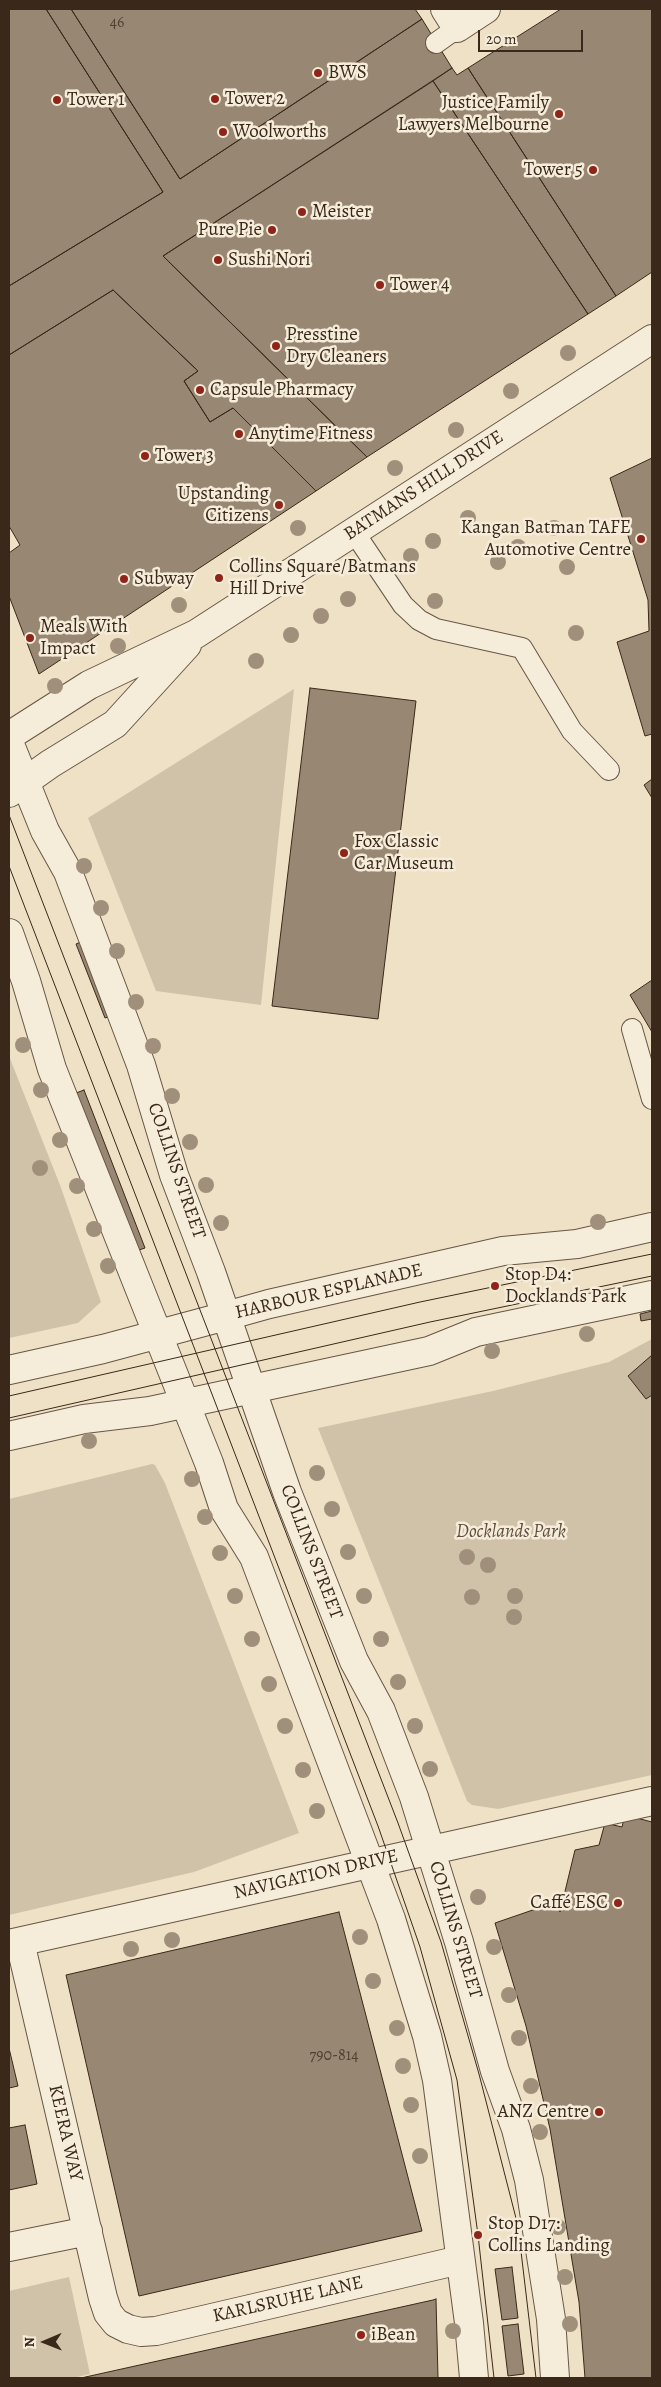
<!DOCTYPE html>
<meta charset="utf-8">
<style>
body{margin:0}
#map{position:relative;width:661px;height:2387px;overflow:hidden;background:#efe1c6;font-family:Alegreya,serif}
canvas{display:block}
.frame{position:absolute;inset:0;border:10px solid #3a281a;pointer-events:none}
.north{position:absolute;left:20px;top:2317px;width:50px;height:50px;-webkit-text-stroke:4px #f5ecda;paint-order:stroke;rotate:269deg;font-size:14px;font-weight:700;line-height:20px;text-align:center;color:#3a281a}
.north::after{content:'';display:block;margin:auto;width:18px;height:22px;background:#3a281a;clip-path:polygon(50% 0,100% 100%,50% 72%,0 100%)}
.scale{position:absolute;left:478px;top:30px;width:105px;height:22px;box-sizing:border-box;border:2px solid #3a281a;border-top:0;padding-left:6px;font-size:15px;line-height:18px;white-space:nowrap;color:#3a281a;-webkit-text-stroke:4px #f5ecda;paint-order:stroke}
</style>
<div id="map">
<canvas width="661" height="2387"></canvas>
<div class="frame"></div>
<div class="north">N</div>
<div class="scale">20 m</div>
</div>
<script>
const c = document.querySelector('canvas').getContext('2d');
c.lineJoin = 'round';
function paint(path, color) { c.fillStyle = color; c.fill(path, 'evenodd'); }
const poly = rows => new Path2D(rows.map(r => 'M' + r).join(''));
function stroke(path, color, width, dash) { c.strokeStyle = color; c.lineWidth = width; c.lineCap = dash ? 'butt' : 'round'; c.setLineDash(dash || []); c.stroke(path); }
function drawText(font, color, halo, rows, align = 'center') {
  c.font = font + ' Alegreya,serif'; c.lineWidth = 5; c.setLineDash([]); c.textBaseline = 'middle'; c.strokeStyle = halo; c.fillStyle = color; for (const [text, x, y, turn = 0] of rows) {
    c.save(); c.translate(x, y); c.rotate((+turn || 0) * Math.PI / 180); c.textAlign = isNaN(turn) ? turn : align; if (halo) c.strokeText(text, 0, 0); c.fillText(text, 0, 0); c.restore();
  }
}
paint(poly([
 [294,689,261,1005,156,991,88,818],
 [9,1056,60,1185,101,1302,78,1323,9,1338],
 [652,1339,652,1775,498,1809,472,1805,467,1801,318,1428,493,1391,609,1362],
 [152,1464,155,1465,165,1483,299,1833,194,1872,9,1915,9,1499],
 [69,2277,90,2374,73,2378,9,2378,9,2291]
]), '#d0c2a9');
const building = poly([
 [9,9,46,9,163,192,9,286,9,9],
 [46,9,71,9,180,179,422,19,452,68,163,256,367,457,316,491,233,408,210,422,184,381,198,371,113,290,9,355,9,286,163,192,46,9],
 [71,9,415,9,422,19,180,179,71,9],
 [561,9,652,9,652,272,616,296,468,68,561,9],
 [452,68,457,75,468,68,616,296,588,314,433,81,452,68],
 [433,81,588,314,367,457,163,256,433,81],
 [113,290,198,371,184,381,210,422,233,408,316,491,39,674,9,596,9,553,20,545,9,526,9,355,113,290],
 [652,458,652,734,645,736,617,642,649,631,648,600,610,478,652,458],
 [310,688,416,701,378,1019,272,1006,310,688],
 [652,779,652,798,644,785,652,779],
 [83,941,111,1016,105,1018,76,944,83,941],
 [652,980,652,1032,630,995,652,980],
 [84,1090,145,1248,136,1251,76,1093,84,1090],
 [652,1311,652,1319,641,1321,640,1314,652,1311],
 [652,1355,652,1395,646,1399,628,1376,652,1355],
 [625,1815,652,1822,652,2378,585,2378,579,2302,550,2129,526,2026,495,1923,556,1902,560,1912,575,1850,599,1845,605,1823,622,1827,625,1815],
 [339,1912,422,2231,139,2296,66,1975,339,1912],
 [9,2048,18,2086,9,2088,9,2048],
 [25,2125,37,2184,9,2190,9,2128,25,2125],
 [512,2267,518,2318,502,2320,495,2269,512,2267],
 [436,2299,438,2378,81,2378,433,2300,436,2299],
 [518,2324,524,2374,508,2376,502,2326,518,2324]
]);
paint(building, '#988873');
stroke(building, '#3a281a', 1);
const service = poly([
 [436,43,457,28],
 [354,532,403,605,419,620,436,629,522,648,572,731,609,770],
 [632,1029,652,1099]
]);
const minor = poly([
 [445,9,457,28,486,9],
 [226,1316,269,1304,503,1251,577,1244,652,1227],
 [252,1389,429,1351,476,1332,652,1295],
 [20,1942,103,2298,108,2313,116,2323,128,2329,141,2332,156,2331,460,2260],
 [9,1944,652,1801],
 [9,2247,88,2231]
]);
const tertiary = poly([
 [9,736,89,685,196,634,652,339],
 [9,742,45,831,68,872,141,1065,174,1175,211,1272,287,1492,354,1661,381,1711,414,1797,459,1942,495,2071,516,2129,529,2180,551,2319,555,2378],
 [9,793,50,764,115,724,187,645],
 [9,933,26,981,52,1069,209,1463,224,1509,254,1557,391,1919,427,2036,437,2080,469,2323,474,2378],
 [9,1370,103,1349,226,1316],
 [9,1436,84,1419,150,1411,252,1389]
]);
stroke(service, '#675645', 22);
stroke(minor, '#675645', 30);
stroke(tertiary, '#675645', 30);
stroke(service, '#f5ecda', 20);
stroke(minor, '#f5ecda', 28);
stroke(tertiary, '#f5ecda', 28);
stroke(poly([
 [9,815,398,1823,441,1942,479,2074,518,2226,536,2378],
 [9,866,378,1826,420,1947,457,2080,478,2235,494,2378],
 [9,1396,420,1302,652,1254],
 [9,1418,430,1322,652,1276]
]), '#3a281a', 1);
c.fillStyle = '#a0907b';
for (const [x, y] of [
 [568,353],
 [511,391],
 [456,430],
 [395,468],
 [468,518],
 [298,528],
 [554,528],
 [433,541],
 [518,547],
 [411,556],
 [498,562],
 [567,567],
 [348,599],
 [435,601],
 [179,605],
 [321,616],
 [576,633],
 [291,635],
 [118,646],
 [256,661],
 [55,686],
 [84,866],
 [101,908],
 [117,951],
 [136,1002],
 [23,1045],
 [153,1046],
 [41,1090],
 [172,1096],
 [60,1140],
 [190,1142],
 [40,1168],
 [206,1185],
 [77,1186],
 [598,1222],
 [221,1223],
 [94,1229],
 [108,1266],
 [587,1334],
 [492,1351],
 [89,1441],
 [317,1473],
 [192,1479],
 [332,1509],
 [205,1517],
 [348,1552],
 [220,1553],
 [467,1557],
 [488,1565],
 [235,1596],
 [364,1596],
 [515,1596],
 [472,1597],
 [514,1617],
 [252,1639],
 [381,1639],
 [398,1682],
 [269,1684],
 [285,1726],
 [415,1726],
 [430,1769],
 [303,1770],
 [317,1811],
 [478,1897],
 [360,1937],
 [172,1940],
 [494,1947],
 [131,1949],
 [373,1981],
 [509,1995],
 [397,2028],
 [519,2038],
 [403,2066],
 [531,2086],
 [411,2105],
 [540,2132],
 [420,2156],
 [558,2227],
 [565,2277],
 [570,2324],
 [453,2331]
]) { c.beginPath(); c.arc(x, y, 8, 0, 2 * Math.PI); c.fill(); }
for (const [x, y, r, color] of [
 [318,73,5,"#8f2418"],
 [215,99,5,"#8f2418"],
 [57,100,5,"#8f2418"],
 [559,114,5,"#8f2418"],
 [223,132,5,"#8f2418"],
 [593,170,5,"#8f2418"],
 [302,212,5,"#8f2418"],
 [272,230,5,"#8f2418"],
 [218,260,5,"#8f2418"],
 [380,285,5,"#8f2418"],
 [276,346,5,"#8f2418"],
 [200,390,5,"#8f2418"],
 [239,434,5,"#8f2418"],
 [145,456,5,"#8f2418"],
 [279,505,5,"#8f2418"],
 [641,539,5,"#8f2418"],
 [219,578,5,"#8f2418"],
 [124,579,5,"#8f2418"],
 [30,638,5,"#8f2418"],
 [344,853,5,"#8f2418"],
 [495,1286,5,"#8f2418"],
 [618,1903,5,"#8f2418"],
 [599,2112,5,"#8f2418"],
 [478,2235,5,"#8f2418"],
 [361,2335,5,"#8f2418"]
]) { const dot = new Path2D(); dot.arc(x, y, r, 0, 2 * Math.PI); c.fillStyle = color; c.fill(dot); stroke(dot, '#f5ecda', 2); }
drawText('16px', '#524030', null, [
 ["46",117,23],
 ["790-814",334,2056]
]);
drawText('19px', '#3a281a', '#f5ecda', [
 ["BWS",328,73],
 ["Tower 2",225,99],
 ["Tower 1",67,100],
 ["Justice Family",549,103,"right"],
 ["Lawyers Melbourne",549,125,"right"],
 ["Woolworths",233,132],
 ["Tower 5",583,170,"right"],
 ["Meister",312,212],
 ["Pure Pie",262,230,"right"],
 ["Sushi Nori",228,260],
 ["Tower 4",390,285],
 ["Presstine",286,335],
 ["Dry Cleaners",286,357],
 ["Capsule Pharmacy",210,390],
 ["Anytime Fitness",249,434],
 ["Tower 3",155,456],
 ["Upstanding",269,494,"right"],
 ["Citizens",269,516,"right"],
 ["Kangan Batman TAFE",631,528,"right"],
 ["Automotive Centre",631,550,"right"],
 ["Collins Square/Batmans",229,567],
 ["Hill Drive",229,589],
 ["Subway",134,579],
 ["Meals With",40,627],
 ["Impact",40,649],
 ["Fox Classic",354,842],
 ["Car Museum",354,864],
 ["Stop D4:",505,1275],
 ["Docklands Park",505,1297],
 ["Caffé ESC",608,1903,"right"],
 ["ANZ Centre",589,2112,"right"],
 ["Stop D17:",488,2224],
 ["Collins Landing",488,2246],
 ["iBean",371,2335]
], 'left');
drawText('19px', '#3a281a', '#f5ecda', [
 ["BATMANS HILL DRIVE",424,486,-33],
 ["COLLINS STREET",176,1171,71],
 ["HARBOUR ESPLANADE",329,1292,-13],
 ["COLLINS STREET",311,1552,69],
 ["NAVIGATION DRIVE",316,1875,-13],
 ["COLLINS STREET",455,1930,73],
 ["KEERA WAY",65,2133,77],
 ["KARLSRUHE LANE",288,2300,-13]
]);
drawText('italic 19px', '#604e3e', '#f5ecda', [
 ["Docklands Park",511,1532]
]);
</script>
